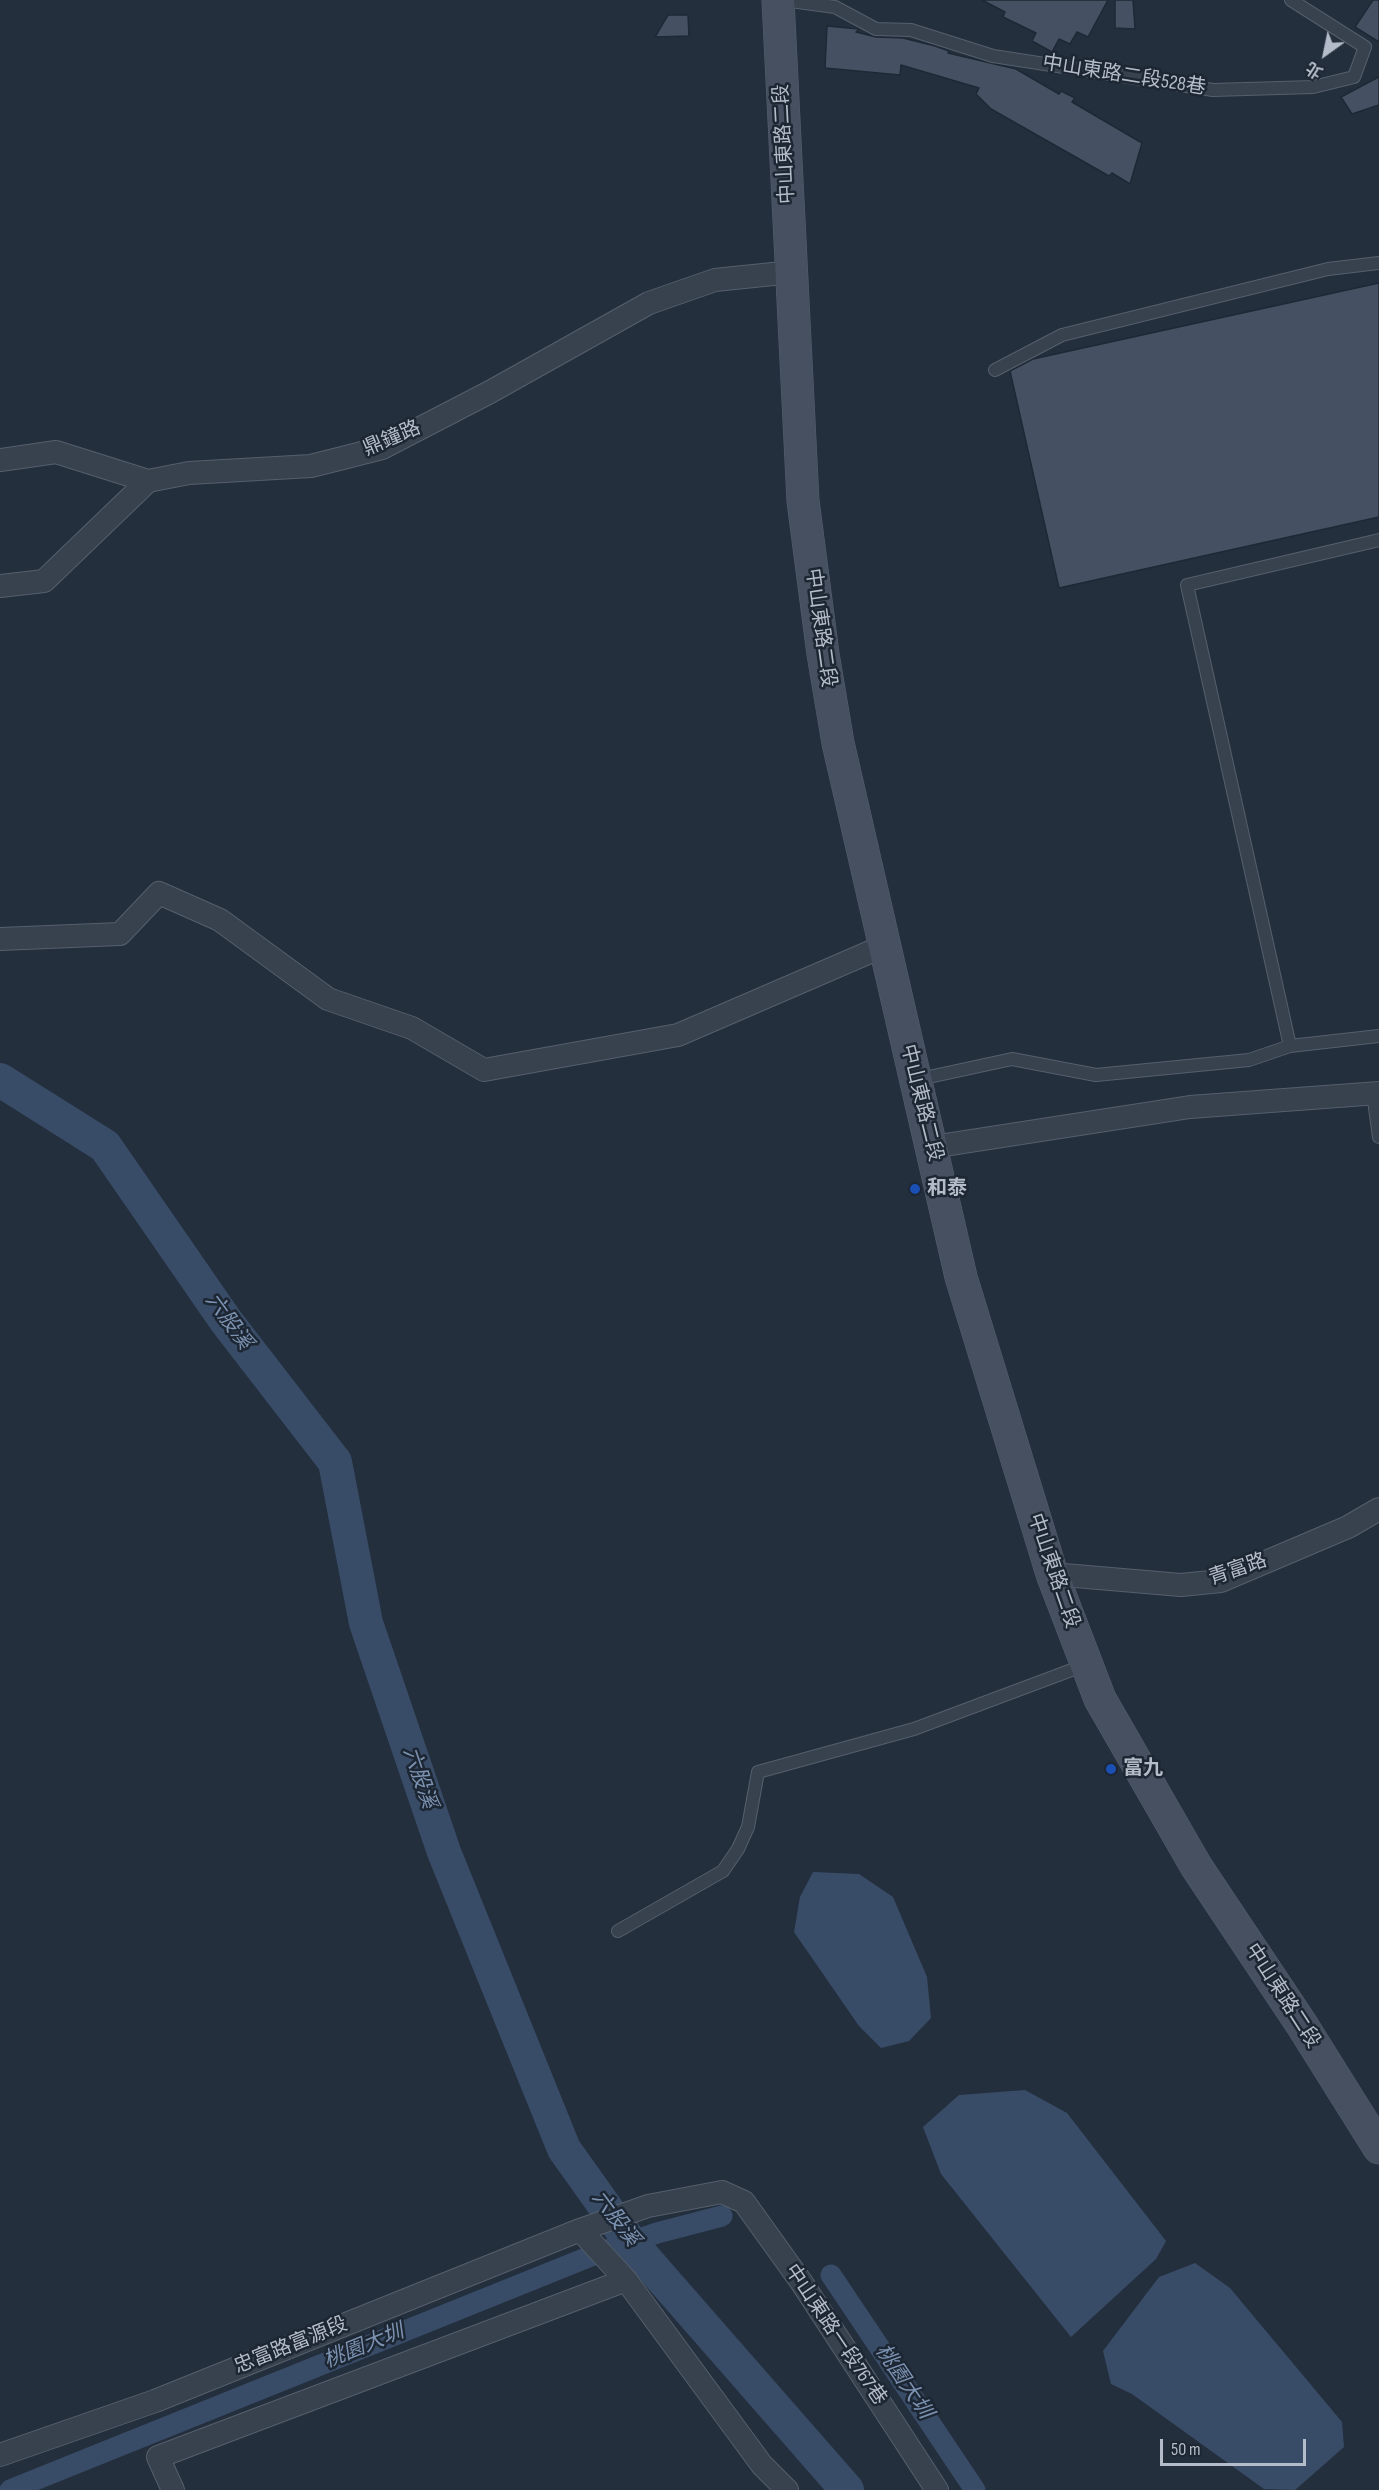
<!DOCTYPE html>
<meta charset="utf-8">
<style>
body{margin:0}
#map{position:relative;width:1379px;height:2490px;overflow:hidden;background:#242f3e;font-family:"Sofia Sans Condensed","Noto Sans TC",sans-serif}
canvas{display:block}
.north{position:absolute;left:1295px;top:24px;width:60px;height:60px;-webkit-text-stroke:4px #1d2633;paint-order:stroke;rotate:213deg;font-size:16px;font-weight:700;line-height:24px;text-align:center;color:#b4bcc9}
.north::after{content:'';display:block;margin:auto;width:21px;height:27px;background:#b4bcc9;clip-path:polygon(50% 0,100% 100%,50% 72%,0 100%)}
.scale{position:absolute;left:1160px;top:2439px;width:146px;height:27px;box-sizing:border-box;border:3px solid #b4bcc9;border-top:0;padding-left:8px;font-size:18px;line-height:21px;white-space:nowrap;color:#b4bcc9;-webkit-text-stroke:4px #1d2633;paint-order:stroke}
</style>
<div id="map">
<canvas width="1379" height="2490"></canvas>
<div class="north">北</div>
<div class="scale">50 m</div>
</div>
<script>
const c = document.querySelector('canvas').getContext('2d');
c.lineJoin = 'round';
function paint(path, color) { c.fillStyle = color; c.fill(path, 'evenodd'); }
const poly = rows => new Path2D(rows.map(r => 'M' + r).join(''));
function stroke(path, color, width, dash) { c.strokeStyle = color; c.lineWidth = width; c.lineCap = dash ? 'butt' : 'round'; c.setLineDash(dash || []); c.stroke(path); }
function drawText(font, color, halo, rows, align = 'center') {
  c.font = font + ' "Sofia Sans Condensed","Noto Sans TC",sans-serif'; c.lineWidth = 5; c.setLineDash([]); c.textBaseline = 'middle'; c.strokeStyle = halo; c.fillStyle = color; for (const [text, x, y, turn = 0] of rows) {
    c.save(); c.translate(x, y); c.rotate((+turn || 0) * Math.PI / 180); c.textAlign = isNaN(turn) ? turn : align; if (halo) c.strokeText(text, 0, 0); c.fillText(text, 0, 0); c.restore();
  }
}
paint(poly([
 [813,1872,859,1874,893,1897,927,1977,931,2018,909,2041,881,2048,859,2026,794,1932,800,1897],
 [1025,2090,1067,2113,1166,2241,1156,2259,1071,2337,941,2174,923,2127,959,2095],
 [1195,2263,1230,2288,1342,2422,1344,2447,1295,2490,1264,2489,1132,2394,1111,2384,1103,2351,1159,2277]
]), '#394c67');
stroke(poly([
 [831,2275,975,2490],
 [10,2490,596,2254,657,2233,722,2216]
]), '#394c67', 21);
stroke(poly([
 [0,1080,105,1146,226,1321,335,1462,366,1623,444,1852,564,2149,631,2243,847,2490]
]), '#394c67', 34);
const building = poly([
 [982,0,1108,0,1088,37,1077,32,1070,44,1059,39,1052,52,1032,41,1036,33,1003,17,1005,12,982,0],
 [1115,0,1133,0,1135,29,1115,28,1115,0],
 [1373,0,1379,0,1379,42,1355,27,1373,0],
 [668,15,688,15,689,36,655,37,668,15],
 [827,26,859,29,856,32,876,37,903,38,935,46,949,51,948,53,1016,69,1059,94,1061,91,1075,98,1072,102,1142,143,1130,184,1112,173,1109,176,991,109,976,94,979,88,901,65,900,75,825,68,827,26],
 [1379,77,1379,105,1352,114,1341,97,1379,77],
 [1379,283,1379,517,1059,588,1010,371,1033,359,1379,283]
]);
paint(building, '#455162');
stroke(building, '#1f2835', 1.5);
const lane = poly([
 [783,0,835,7,876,29,911,30,993,56,1213,90,1313,87,1354,77,1365,47,1291,0],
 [995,370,1062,335,1328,269,1379,263],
 [1290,1046,1379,1036],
 [915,1080,1012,1059,1096,1075,1249,1060,1290,1046,1187,585,1379,540],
 [1373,1093,1379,1137],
 [618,1931,723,1871,738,1849,748,1827,758,1772,914,1729,1085,1665]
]);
const street = poly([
 [0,460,56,452,148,481],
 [0,586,44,581,148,481,189,473,311,466,382,448,490,392,649,303,715,280,792,272],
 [0,939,120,934,159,893,220,920,328,999,412,1028,484,1070,678,1035,884,946],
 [932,1147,1190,1107,1379,1093],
 [1052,1574,1181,1585,1221,1581,1348,1527,1379,1509],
 [580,2230,626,2280,762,2465,787,2490],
 [0,2455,155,2401,580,2230,648,2206,722,2192,744,2202,802,2283,937,2490],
 [173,2490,158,2457,626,2280]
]);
const secondary = poly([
 [778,0,803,501,823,654,838,743,961,1277,1052,1574,1100,1699,1196,1866,1302,2025,1379,2148]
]);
stroke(lane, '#565f6c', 14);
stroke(street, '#565f6c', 24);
stroke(secondary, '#565f6c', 33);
stroke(lane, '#38414e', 12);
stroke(street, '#38414e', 22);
stroke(secondary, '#465061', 32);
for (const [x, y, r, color] of [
 [915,1189,6,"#1a4fb4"],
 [1111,1769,6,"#1a4fb4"]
]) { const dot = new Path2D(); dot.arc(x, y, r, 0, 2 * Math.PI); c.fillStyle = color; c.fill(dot); stroke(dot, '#1d2633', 2); }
drawText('20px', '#b4bcc9', '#1d2633', [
 ["中山東路二段528巷",1124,76,9],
 ["中山東路二段",785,144,-93],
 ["鼎鐘路",392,439,-23],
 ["中山東路二段",820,628,82],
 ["中山東路二段",921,1103,76],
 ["青富路",1238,1570,-19],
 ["中山東路二段",1053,1571,71],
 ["中山東路二段",1282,1996,57],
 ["中山東路一段767巷",835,2335,56],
 ["忠富路富源段",291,2346,-22]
]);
drawText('bold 20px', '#b4bcc9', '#1d2633', [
 ["和泰",927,1189],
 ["富九",1123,1769]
], 'left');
drawText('italic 21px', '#7c92b1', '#1d2633', [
 ["六股溪",228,1322,54],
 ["六股溪",419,1778,71],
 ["六股溪",615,2219,53],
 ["桃園大圳",364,2347,-22],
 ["桃園大圳",903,2382,56]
]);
</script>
